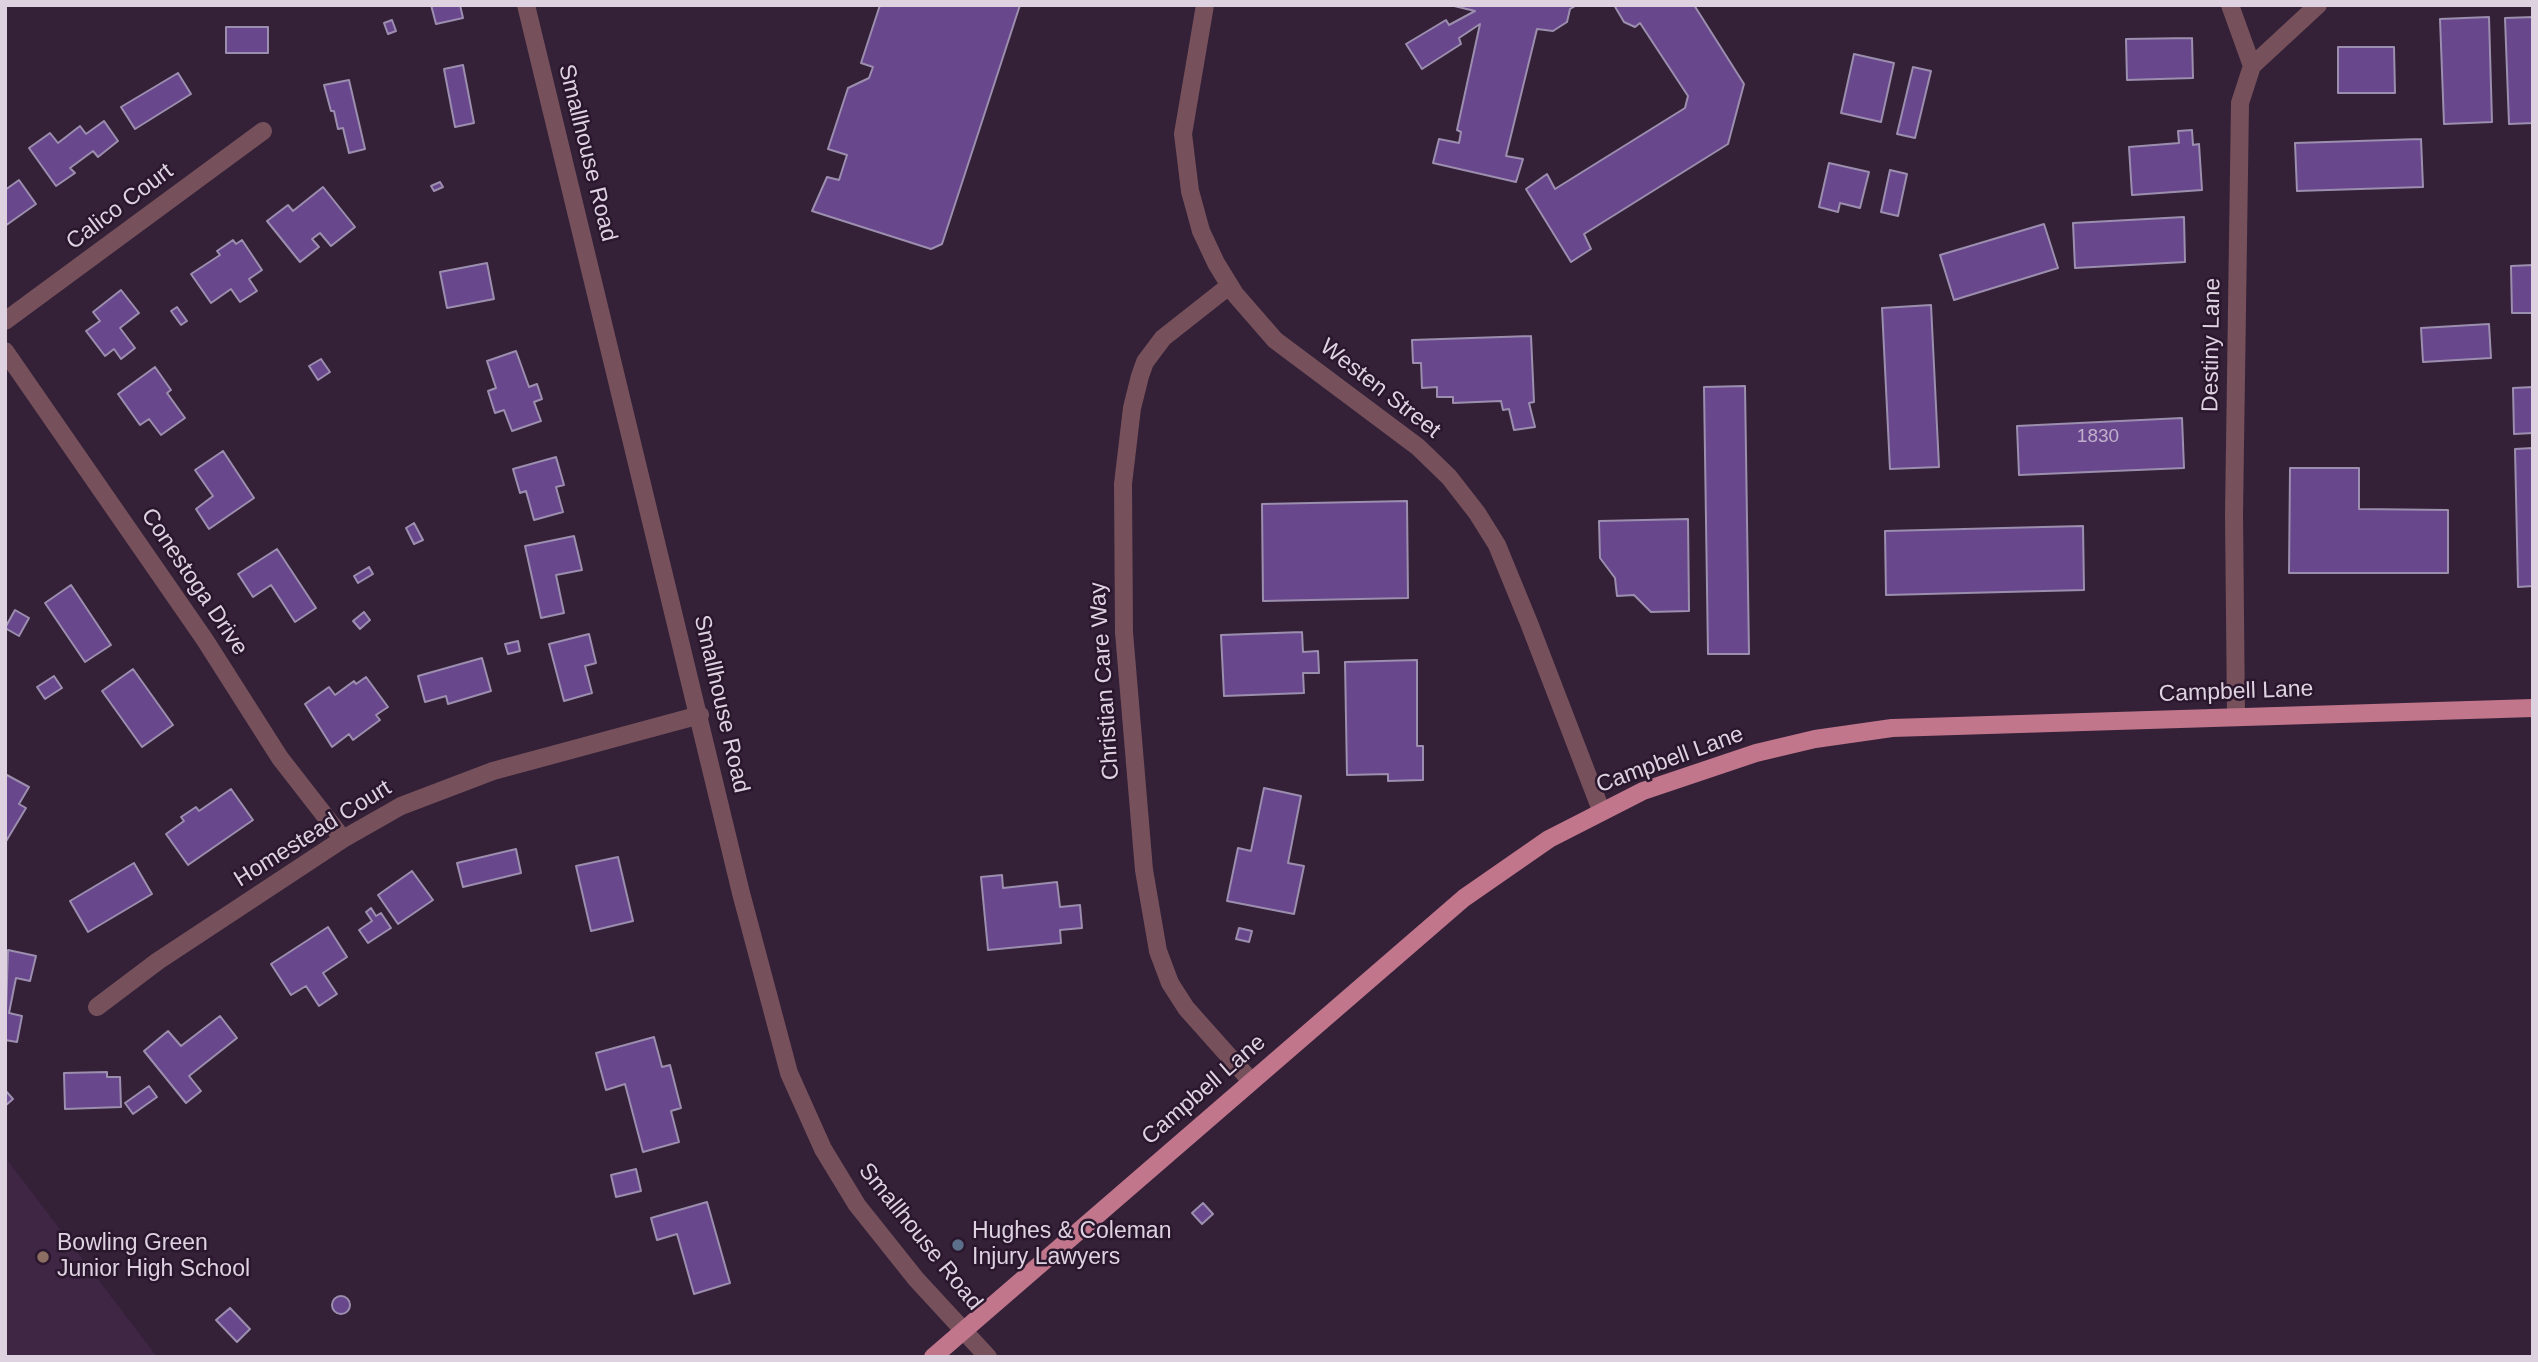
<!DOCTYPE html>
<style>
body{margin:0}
#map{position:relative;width:2538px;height:1362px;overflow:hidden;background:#342138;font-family:Helvetica,sans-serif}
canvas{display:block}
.frame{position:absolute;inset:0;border:7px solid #ded2e1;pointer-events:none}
</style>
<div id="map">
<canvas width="2538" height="1362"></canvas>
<div class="frame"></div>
</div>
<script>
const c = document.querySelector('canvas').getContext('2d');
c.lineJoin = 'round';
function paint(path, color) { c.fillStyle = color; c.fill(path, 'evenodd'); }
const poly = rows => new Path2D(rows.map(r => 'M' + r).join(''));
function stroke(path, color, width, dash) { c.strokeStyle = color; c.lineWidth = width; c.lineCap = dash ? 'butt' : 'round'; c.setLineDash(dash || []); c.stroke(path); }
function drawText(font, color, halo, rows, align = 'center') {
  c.font = font + ' Helvetica,sans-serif'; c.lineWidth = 5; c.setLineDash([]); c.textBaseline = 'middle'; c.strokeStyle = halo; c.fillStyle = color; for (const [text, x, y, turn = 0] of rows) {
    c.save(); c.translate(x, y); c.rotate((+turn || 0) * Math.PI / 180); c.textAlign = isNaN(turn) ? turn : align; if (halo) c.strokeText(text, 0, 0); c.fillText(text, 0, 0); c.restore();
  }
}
paint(poly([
 [5,1157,157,1357,5,1357]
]), '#3e2644');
const building = poly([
 [431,5,460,5,463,18,436,24,431,5],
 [880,5,1020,5,942,244,931,249,812,211,827,177,839,180,847,155,828,149,848,88,869,78,873,67,861,63,880,5],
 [1450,5,1577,5,1570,9,1567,22,1553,31,1537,29,1506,156,1523,159,1516,182,1433,163,1439,139,1459,143,1461,132,1457,130,1480,24,1459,38,1461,44,1422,69,1406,44,1446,20,1449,25,1475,11,1450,5],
 [1614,5,1694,5,1744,84,1728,144,1584,234,1591,249,1571,262,1526,189,1547,174,1555,189,1685,108,1688,96,1640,23,1635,27,1624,22,1614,5],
 [2489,17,2492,122,2444,124,2440,19,2489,17],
 [2533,17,2533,123,2509,124,2505,18,2533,17],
 [392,20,396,31,388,34,384,23,392,20],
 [226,27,268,27,268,53,226,53,226,27],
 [2192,38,2193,78,2127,80,2126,39,2192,38],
 [2338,47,2394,47,2395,93,2338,93,2338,47],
 [1854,54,1894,63,1881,122,1841,113,1854,54],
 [463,65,474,123,455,127,444,69,463,65],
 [1913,67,1931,71,1915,138,1897,134,1913,67],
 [178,73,191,94,135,129,121,107,178,73],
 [349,80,365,149,349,153,343,128,338,129,334,111,331,111,324,85,349,80],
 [104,121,118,141,98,157,93,151,70,168,75,173,56,186,29,148,50,133,58,143,80,126,86,134,104,121],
 [2192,130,2193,145,2199,144,2202,190,2132,195,2129,147,2179,143,2178,131,2192,130],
 [2421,139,2423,187,2297,191,2295,143,2421,139],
 [1829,163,1869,172,1860,208,1840,203,1838,212,1819,207,1829,163],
 [1890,170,1907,174,1898,216,1881,212,1890,170],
 [19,180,36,204,5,226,5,190,19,180],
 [440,182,443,187,434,191,431,186,440,182],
 [323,187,355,227,331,246,320,233,312,239,319,247,300,262,267,221,288,205,293,211,323,187],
 [2184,217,2185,262,2075,268,2073,223,2184,217],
 [2044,224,2058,268,1954,300,1940,255,2044,224],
 [233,240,236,244,242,240,262,270,249,279,257,291,240,302,231,289,211,303,191,274,220,255,217,251,233,240],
 [487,263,494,299,447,308,440,272,487,263],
 [2533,265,2533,313,2512,313,2511,266,2533,265],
 [121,290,139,313,120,328,135,348,121,359,114,349,105,356,86,331,100,321,93,312,121,290],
 [1931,305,1939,467,1890,469,1882,308,1931,305],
 [177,307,187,321,181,325,171,311,177,307],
 [2489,324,2491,358,2423,362,2421,328,2489,324],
 [1531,336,1534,402,1529,403,1535,427,1514,430,1509,409,1503,410,1501,401,1453,403,1453,397,1437,397,1437,387,1422,388,1421,363,1413,363,1412,340,1531,336],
 [516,351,529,387,537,384,542,399,534,402,541,421,512,431,504,410,495,413,488,391,496,388,487,361,516,351],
 [321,359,330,372,318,380,309,366,321,359],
 [155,367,171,390,167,393,185,418,161,435,149,419,140,425,118,394,155,367],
 [1745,386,1749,654,1708,654,1704,387,1745,386],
 [2533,387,2533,433,2514,434,2513,388,2533,387],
 [2182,418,2184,468,2019,475,2017,426,2182,418],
 [2533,448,2533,586,2518,587,2515,449,2533,448],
 [223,451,254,498,209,529,196,509,213,496,195,470,223,451],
 [556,457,564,485,556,487,563,512,534,520,526,491,520,493,513,469,556,457],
 [2290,468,2359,468,2359,509,2448,510,2448,573,2289,573,2290,468],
 [1407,501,1408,598,1263,601,1262,504,1407,501],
 [1688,519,1689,611,1651,612,1634,595,1617,596,1615,578,1600,558,1599,521,1688,519],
 [414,523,423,540,414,544,406,528,414,523],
 [2083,526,2084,590,1886,595,1885,531,2083,526],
 [574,536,582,570,556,575,564,613,541,618,525,546,574,536],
 [277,549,316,608,295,622,271,585,253,597,238,574,277,549],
 [369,567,373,574,358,583,354,576,369,567],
 [71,585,111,645,85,662,45,603,71,585],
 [15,610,29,618,19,636,5,628,15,610],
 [364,612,370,620,360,629,353,621,364,612],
 [1302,632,1303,652,1318,651,1319,673,1303,673,1304,693,1224,696,1221,635,1302,632],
 [589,634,596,663,585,666,592,693,564,701,549,644,589,634],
 [518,641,520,651,508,654,505,644,518,641],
 [482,658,491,691,448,704,446,696,425,702,418,676,482,658],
 [1417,660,1417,746,1423,746,1423,780,1388,781,1388,774,1347,775,1345,662,1417,660],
 [133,669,173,725,142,747,102,691,133,669],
 [54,676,62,688,45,699,37,687,54,676],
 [366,677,388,707,376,715,380,720,353,740,349,734,332,747,305,704,329,687,335,695,354,681,356,684,366,677],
 [5,774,29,787,19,804,26,808,5,843,5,774],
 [1264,788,1301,796,1288,863,1304,866,1294,914,1227,901,1238,848,1251,851,1264,788],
 [231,789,253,820,188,865,166,834,184,821,181,817,196,807,199,811,231,789],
 [516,849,521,873,463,887,457,863,516,849],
 [618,857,633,921,591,931,576,866,618,857],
 [134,863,152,894,88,932,70,901,134,863],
 [412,871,433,900,398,924,378,895,412,871],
 [1002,875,1003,888,1057,882,1060,907,1080,905,1082,928,1060,930,1061,943,988,950,981,877,1002,875],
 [371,908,376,916,381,913,391,928,368,943,359,930,372,921,366,912,371,908],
 [328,927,347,957,323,973,337,994,319,1006,306,986,291,995,271,964,328,927],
 [1239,928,1252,931,1249,942,1236,939,1239,928],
 [8,950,36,956,30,981,16,978,9,1013,22,1016,17,1042,5,1040,8,950],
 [220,1016,237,1038,189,1076,201,1091,186,1103,144,1051,168,1031,181,1046,220,1016],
 [654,1037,662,1067,670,1065,681,1108,671,1111,679,1142,643,1152,625,1084,606,1090,596,1053,654,1037],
 [107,1072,107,1077,120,1077,121,1107,65,1109,64,1073,107,1072],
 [149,1086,157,1097,133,1114,125,1103,149,1086],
 [5,1090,13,1099,5,1106,5,1090],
 [636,1169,641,1191,616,1197,611,1175,636,1169],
 [707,1202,730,1283,694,1294,677,1234,657,1240,651,1218,707,1202],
 [1203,1203,1213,1214,1202,1224,1192,1213,1203,1203],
 '332 1305a9 9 0 1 1 18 0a9 9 0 1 1-18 0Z',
 [230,1308,250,1329,237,1342,216,1320,230,1308]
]);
paint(building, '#68478c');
stroke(building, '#9c8eae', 2);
stroke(poly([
 [526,5,741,893,789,1073,823,1149,857,1205,916,1279,988,1357],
 [1205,5,1183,134,1190,191,1201,231,1216,263,1235,294,1275,340,1418,447,1449,477,1477,513,1497,545,1529,623,1601,810],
 [2230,5,2252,66],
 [1229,286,1163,338,1145,362,1140,376,1132,408,1123,484,1124,632,1144,870,1158,951,1170,983,1186,1008,1251,1081],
 [5,321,263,131],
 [5,351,205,640,280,758,343,839],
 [2236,716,2234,514,2240,103,2252,66,2318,5],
 [97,1007,158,961,343,839,401,806,493,771,700,715]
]), '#76515b', 18);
stroke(poly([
 [933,1357,1464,898,1549,839,1643,791,1756,753,1815,739,1892,728,2533,708]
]), '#c1768c', 18);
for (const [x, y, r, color] of [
 [958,1245,7,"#5c6f8a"],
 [43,1257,7,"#8d6e63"]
]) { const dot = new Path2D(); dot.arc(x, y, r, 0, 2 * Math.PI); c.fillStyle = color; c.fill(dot); stroke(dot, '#2a172e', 2.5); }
drawText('19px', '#c0afcc', null, [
 ["1830",2098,437]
]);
drawText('23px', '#ded2e1', '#2a172e', [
 ["Smallhouse Road",587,153,76],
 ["Calico Court",120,207,-37],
 ["Destiny Lane",2212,345,-89],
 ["Westen Street",1380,389,38],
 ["Conestoga Drive",194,582,56],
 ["Christian Care Way",1105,681,-94],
 ["Campbell Lane",2236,692,-2],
 ["Smallhouse Road",721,704,77],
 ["Campbell Lane",1670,760,-20],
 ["Homestead Court",313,834,-32],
 ["Campbell Lane",1204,1090,-41],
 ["Smallhouse Road",920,1237,51]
]);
drawText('23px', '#ded2e1', '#2a172e', [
 ["Hughes & Coleman",972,1232],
 ["Injury Lawyers",972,1258],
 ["Bowling Green",57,1244],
 ["Junior High School",57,1270]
], 'left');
</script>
